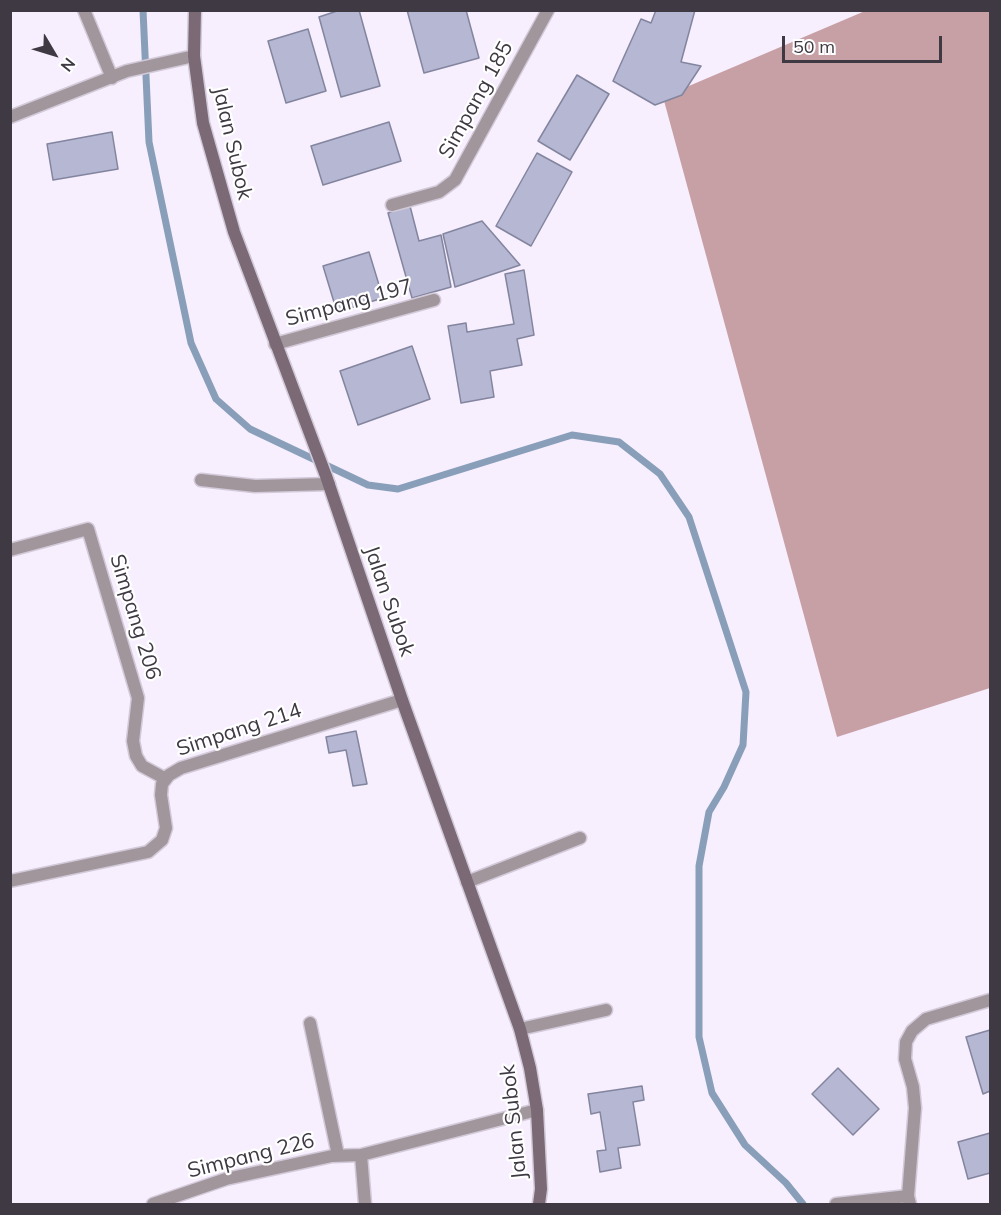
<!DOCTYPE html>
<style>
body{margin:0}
#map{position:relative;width:1001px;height:1215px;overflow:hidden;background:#f7eefe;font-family:Mulish,sans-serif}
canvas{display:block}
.frame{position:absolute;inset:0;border:12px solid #3f3943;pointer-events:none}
.north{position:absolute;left:24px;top:24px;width:60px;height:60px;-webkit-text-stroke:4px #fff;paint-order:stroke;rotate:128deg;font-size:16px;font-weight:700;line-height:24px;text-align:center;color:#3f3943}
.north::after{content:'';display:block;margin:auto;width:21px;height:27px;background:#3f3943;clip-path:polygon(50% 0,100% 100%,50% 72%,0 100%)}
.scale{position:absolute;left:782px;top:36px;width:160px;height:27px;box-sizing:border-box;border:3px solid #3f3943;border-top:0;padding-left:8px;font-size:18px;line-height:21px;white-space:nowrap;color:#3f3943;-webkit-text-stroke:4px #fff;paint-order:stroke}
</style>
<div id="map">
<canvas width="1001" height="1215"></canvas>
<div class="frame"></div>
<div class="north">N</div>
<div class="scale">50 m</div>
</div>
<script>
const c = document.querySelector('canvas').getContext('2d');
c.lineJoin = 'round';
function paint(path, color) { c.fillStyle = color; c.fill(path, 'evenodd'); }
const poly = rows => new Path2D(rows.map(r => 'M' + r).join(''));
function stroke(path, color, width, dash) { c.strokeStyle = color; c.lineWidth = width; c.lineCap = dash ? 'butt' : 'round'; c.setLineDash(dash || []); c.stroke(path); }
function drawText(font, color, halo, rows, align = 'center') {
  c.font = font + ' Mulish,sans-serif'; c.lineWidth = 4.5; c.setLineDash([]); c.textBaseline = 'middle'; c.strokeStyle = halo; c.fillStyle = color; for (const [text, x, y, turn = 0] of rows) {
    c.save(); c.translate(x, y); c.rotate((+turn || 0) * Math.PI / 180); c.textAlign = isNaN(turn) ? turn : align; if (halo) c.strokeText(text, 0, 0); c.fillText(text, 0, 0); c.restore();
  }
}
paint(poly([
 [865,11,990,11,990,688,837,737,663,97]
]), '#c7a0a5');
stroke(poly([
 [143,10,149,142,191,343,216,399,250,429,368,485,398,489,572,435,619,442,660,474,689,517,746,692,743,745,724,787,709,812,699,866,699,1037,712,1093,745,1145,786,1183,803,1204]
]), '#899fb9', 7);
const building = poly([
 [340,10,359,10,380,86,341,97,319,17,340,10],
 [407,10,466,10,479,58,424,73,407,10],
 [656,10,695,10,681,62,701,66,682,95,655,105,613,81,641,19,651,23,656,10],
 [308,29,326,91,286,103,268,41,308,29],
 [577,75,609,94,570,160,538,141,577,75],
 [389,122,401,161,323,185,311,146,389,122],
 [112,132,118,169,53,180,47,144,112,132],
 [537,153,572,172,531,246,496,226,537,153],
 [410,206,419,241,441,235,451,287,412,298,388,213,410,206],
 [482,221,520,265,455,287,443,234,482,221],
 [369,252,383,298,337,312,323,266,369,252],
 [524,270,534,335,517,339,522,365,490,371,494,397,461,403,448,326,466,323,467,332,514,324,505,274,524,270],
 [412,346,430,399,358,425,340,371,412,346],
 [356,731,367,784,353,786,346,750,329,753,326,737,356,731],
 [990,1030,990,1091,983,1094,966,1037,990,1030],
 [838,1068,879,1109,853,1135,812,1094,838,1068],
 [642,1086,644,1100,633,1102,640,1145,618,1148,621,1168,600,1172,597,1151,606,1150,600,1112,591,1114,588,1094,642,1086],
 [990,1133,990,1173,968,1179,958,1142,990,1133]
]);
paint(building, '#b5b7d3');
stroke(building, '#83859f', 1.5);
const lane = poly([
 [275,344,434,300],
 [310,1023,338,1155],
 [520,1029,606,1010],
 [908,1196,915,1108,913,1087,905,1059,906,1042,912,1031,926,1019,990,1000]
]);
const street = poly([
 [84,10,112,78],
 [10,117,127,71,194,56],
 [392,205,439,192,455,180,548,10],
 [201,480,255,486,329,484],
 [10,550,88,529,138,698,133,741,136,756,142,766,166,779],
 [10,881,148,852,162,840,166,828,161,795,162,784,169,775,181,768,402,700],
 [467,882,580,838],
 [361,1155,365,1204],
 [153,1204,226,1179,332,1156,361,1155,537,1110],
 [836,1204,908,1196,910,1204]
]);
const secondary = poly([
 [195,10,194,56,203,123,234,232,326,476,402,700,520,1029,530,1068,537,1110,541,1189,539,1204]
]);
stroke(lane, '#d2cad9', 15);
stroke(street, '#d2cad9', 15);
stroke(secondary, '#d2cad9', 15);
stroke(lane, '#a2969d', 12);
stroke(street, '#a2969d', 12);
stroke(secondary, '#7b6a75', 12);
drawText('21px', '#3f3943', '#fff', [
 ["Simpang 185",476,100,-61],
 ["Jalan Subok",232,143,77],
 ["Simpang 197",349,303,-15],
 ["Jalan Subok",389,601,71],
 ["Simpang 206",135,617,73],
 ["Simpang 214",239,730,-18],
 ["Jalan Subok",514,1122,-96],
 ["Simpang 226",251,1156,-14]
]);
</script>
